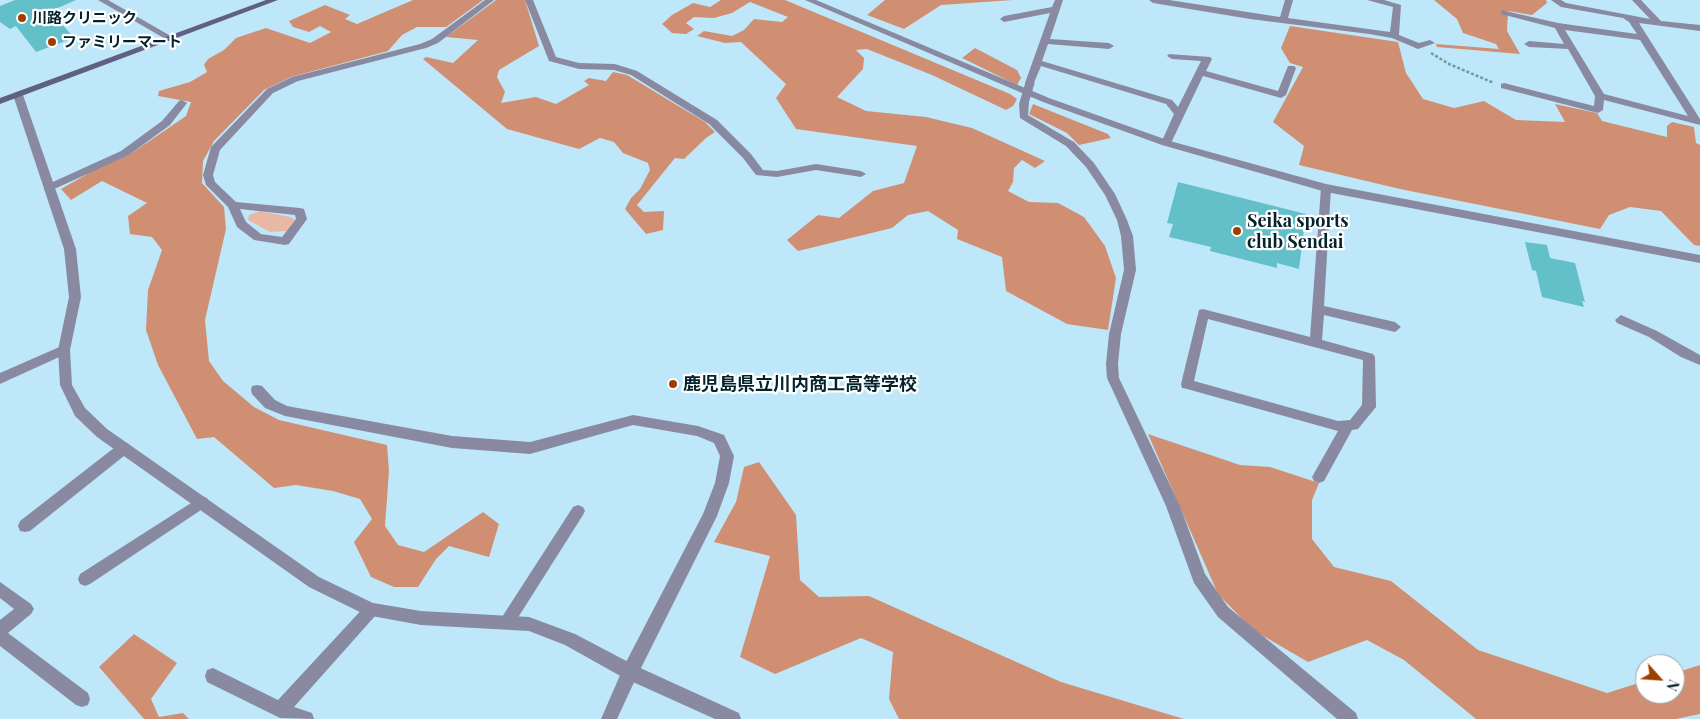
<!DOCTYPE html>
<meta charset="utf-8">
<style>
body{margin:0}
#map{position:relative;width:1700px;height:719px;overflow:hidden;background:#bee8f9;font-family:"Playfair Display",serif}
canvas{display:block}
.north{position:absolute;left:1635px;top:654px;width:50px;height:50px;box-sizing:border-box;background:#fff;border:1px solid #9aa7ab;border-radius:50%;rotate:116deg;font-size:14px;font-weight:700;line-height:20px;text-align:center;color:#03222c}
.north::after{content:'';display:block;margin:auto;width:18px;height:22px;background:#a03e00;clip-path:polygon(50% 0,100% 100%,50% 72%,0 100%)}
</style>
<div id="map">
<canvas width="1700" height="719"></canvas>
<div class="north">N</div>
</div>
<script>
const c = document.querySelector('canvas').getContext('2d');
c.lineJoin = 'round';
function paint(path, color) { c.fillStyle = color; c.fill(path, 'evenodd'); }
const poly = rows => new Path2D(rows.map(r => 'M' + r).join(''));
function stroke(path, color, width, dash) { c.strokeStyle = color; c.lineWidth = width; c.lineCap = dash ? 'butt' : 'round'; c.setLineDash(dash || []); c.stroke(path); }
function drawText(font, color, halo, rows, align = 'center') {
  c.font = font + ' "Playfair Display","Noto Sans JP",serif'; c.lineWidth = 4.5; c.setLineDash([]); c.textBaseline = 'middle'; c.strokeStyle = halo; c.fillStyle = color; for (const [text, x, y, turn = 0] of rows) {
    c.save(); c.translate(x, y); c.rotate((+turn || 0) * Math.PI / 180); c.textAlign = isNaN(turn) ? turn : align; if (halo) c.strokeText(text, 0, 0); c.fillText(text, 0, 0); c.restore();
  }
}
paint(poly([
 [260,211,290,217,295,220,287,231,270,232,248,220,249,215]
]), '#e8b8a4');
paint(poly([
 [413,0,483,0,446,27,417,27,402,35,388,51,291,77,264,90,214,141,203,161,202,183,224,207,226,229,205,320,209,361,223,381,254,407,279,420,387,445,389,471,385,526,398,545,424,552,483,512,499,524,489,557,449,546,436,559,418,587,394,587,371,577,354,542,372,519,360,499,333,491,296,485,274,488,214,437,197,439,158,365,146,330,148,290,162,250,152,237,130,234,128,216,147,203,102,181,71,200,61,189,96,169,129,155,186,116,191,102,158,96,159,91,190,82,207,72,204,65,208,59,224,50,236,38,266,28,310,43,331,32,320,26,309,32,293,27,289,21,325,5,350,15,345,19,357,24],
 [496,0,525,0,539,46,499,70,497,77,505,92,501,103,536,97,556,104,589,85,584,81,589,78,606,81,613,72,627,75,642,84,705,122,715,132,706,138,684,159,675,158,637,205,644,212,664,211,663,230,646,234,625,209,631,198,640,189,650,170,648,163,623,153,614,142,600,138,579,149,507,129,423,59,426,57,453,63,478,40,446,37],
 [721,0,785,0,1010,94,1017,99,1013,106,1006,110,932,75,867,49,856,50,864,58,863,69,837,97,866,111,926,117,972,128,1045,161,1035,168,1022,160,1014,168,1013,182,1008,191,1029,202,1058,203,1084,217,1105,246,1116,278,1108,330,1067,324,1006,291,1002,257,957,239,958,230,928,211,908,215,892,228,798,251,787,240,818,215,839,218,873,191,904,183,917,146,796,129,776,98,786,84,741,42,725,43,697,36,704,31,732,36,744,30,754,19,782,22,788,17,750,2,732,13,714,18,694,17,686,23,694,29,686,34,672,33,662,24,672,15,693,3,710,7],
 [885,0,1013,0,941,5,904,29,867,15],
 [1434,0,1546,0,1547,3,1532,15,1508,11,1507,31,1520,54,1437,47,1436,44,1499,49,1496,44,1463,33,1457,19],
 [1290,26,1398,42,1406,73,1423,99,1454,108,1484,101,1516,120,1565,122,1555,104,1597,113,1602,121,1667,137,1667,126,1672,122,1694,127,1696,143,1700,145,1700,246,1694,245,1661,211,1630,207,1609,215,1600,229,1400,189,1299,165,1304,146,1273,122,1303,67,1290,63,1281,48],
 [975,48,1017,70,1021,78,1017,85,962,58],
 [1033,104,1108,134,1111,138,1079,145,1067,133,1029,114],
 [1148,434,1240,465,1270,467,1319,483,1312,500,1312,539,1334,567,1391,581,1478,650,1607,693,1645,681,1645,694,1675,694,1675,673,1700,665,1700,714,1676,719,1476,719,1404,660,1367,640,1308,662,1253,630,1218,594],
 [759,462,796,515,800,580,819,597,869,596,1061,682,1184,719,899,719,889,699,893,652,861,638,775,674,740,657,770,556,714,542,736,502,744,467],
 [134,634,177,663,151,699,159,717,183,713,189,719,144,719,99,667]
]), '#d08f73');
paint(poly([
 [15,0,76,0,51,11,47,15,62,24,74,38,36,52,16,26,10,29,0,22,0,6],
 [1178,182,1306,214,1299,269,1277,263,1277,268,1210,251,1211,247,1169,237,1173,224,1167,223],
 [1525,242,1547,245,1550,258,1575,263,1585,302,1582,301,1584,307,1542,297,1536,271,1532,270]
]), '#63c0c9');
stroke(poly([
 [1431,53,1449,64,1494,83]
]), '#7298a6', 2.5, [3, 2]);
paint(poly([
 [98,0,108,0,176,39,169,41,98,0],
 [485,0,494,0,438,43,426,48,298,81,273,93,220,150,213,175,215,182,236,202,300,208,304,209,307,219,289,244,285,245,254,240,237,227,228,207,206,185,203,175,211,147,267,89,292,77,420,44,432,39,485,0],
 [240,209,295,215,296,219,282,237,261,234,246,222,240,209],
 [525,0,533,0,556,57,579,63,615,64,637,71,717,120,751,154,763,170,777,171,816,164,861,171,866,174,861,177,816,170,777,177,756,175,743,158,709,124,631,75,614,70,579,69,549,61,525,0],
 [1055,0,1063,0,1050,39,1109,43,1114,46,1109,49,1048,44,1042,61,1172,100,1178,107,1201,61,1172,59,1167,56,1169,54,1210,57,1212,59,1206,71,1278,91,1288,66,1294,66,1296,68,1286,95,1281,98,1203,76,1171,143,1170,145,1162,145,1161,143,1174,114,1166,104,1041,66,1033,85,1027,85,1025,83,1050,13,1004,22,1000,19,1004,16,1052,7,1055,0],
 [1149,0,1169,0,1280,17,1285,0,1293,0,1288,18,1390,32,1393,7,1367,0,1384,0,1401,5,1399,35,1419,43,1430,40,1435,43,1418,49,1392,38,1369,34,1250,19,1153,3,1149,0],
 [1551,0,1561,0,1566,3,1650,19,1632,0,1641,0,1661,21,1700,25,1700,31,1639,23,1700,119,1700,125,1604,100,1603,110,1598,113,1501,88,1501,84,1504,83,1594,106,1595,96,1568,49,1529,47,1524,44,1529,41,1564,44,1555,28,1501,14,1501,10,1558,23,1637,34,1629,22,1623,18,1561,7,1551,0],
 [1565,30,1640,40,1688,116,1604,94,1565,30],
 [182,100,187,103,170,125,129,155,52,190,44,190,44,186,121,151,162,121,179,101,182,100],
 [1024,100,1029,103,1028,115,1074,142,1094,163,1115,194,1127,220,1133,236,1136,270,1121,334,1118,364,1119,378,1180,506,1205,574,1228,607,1356,713,1358,719,1337,719,1218,617,1194,583,1166,506,1107,378,1106,364,1109,334,1124,270,1121,236,1117,220,1105,195,1086,167,1066,146,1020,118,1019,103,1024,100],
 [1326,184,1331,188,1324,306,1395,322,1401,327,1395,332,1324,315,1322,340,1373,354,1375,357,1376,407,1358,429,1352,430,1324,481,1319,483,1314,481,1312,477,1338,431,1187,389,1182,388,1181,384,1199,310,1203,309,1310,337,1321,188,1326,184],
 [1208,319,1363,360,1362,405,1350,420,1338,421,1194,381,1208,319],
 [1621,315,1657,331,1700,355,1700,365,1681,357,1649,337,1617,323,1615,320,1621,315],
 [64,345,68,347,70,350,68,353,0,384,0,373,64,345],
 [257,385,262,386,275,400,287,406,452,436,530,442,633,415,698,426,724,435,734,456,729,483,717,516,636,678,617,719,601,719,624,666,703,514,715,483,720,456,714,443,697,436,633,425,530,454,452,448,285,416,265,408,252,394,251,390,252,386,257,385],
 [124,442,129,444,131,448,129,452,30,531,25,532,20,531,18,526,20,521,119,444,124,442],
 [202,496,207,498,209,502,207,506,90,584,85,586,80,584,78,579,80,574,202,496],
 [578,505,583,507,585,511,583,515,512,627,507,629,502,627,499,622,502,617,573,507,578,505],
 [0,582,31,604,34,609,31,614,8,633,88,693,90,699,88,705,82,707,76,705,0,646,0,620,14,609,0,598,0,582],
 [371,603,376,605,379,610,376,615,294,707,312,713,314,719,280,718,207,682,205,676,207,670,213,668,278,700,366,605,371,603]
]), '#898aa2');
paint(poly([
 [805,0,816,0,1049,98,1170,141,1326,184,1700,255,1700,263,1326,192,1162,145,1043,102,805,0],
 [18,92,23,95,76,249,81,297,70,350,72,385,85,408,107,429,319,577,373,603,421,611,529,617,575,634,636,666,739,713,741,719,715,719,624,678,565,645,529,631,421,625,366,615,309,587,97,437,75,416,60,385,58,350,69,297,64,249,13,95,18,92]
]), '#898aa2');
paint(poly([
 [266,0,278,0,0,104,0,98,266,0]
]), '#606083');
stroke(poly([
 [1024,103,1030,83]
]), '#898aa2', 9);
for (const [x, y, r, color] of [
 [22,18,5,"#a03e00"],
 [52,42,5,"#a03e00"],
 [1237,231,5,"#a03e00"],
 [673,384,5,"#a03e00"]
]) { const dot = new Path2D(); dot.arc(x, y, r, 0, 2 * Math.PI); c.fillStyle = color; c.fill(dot); stroke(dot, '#fff', 2); }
drawText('bold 15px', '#03222c', '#fff', [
 ["川路クリニック",32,18],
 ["ファミリーマート",62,42]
], 'left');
drawText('bold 18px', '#03222c', '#fff', [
 ["Seika sports",1247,221],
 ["club Sendai",1247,242],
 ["鹿児島県立川内商工高等学校",683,384]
], 'left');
</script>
